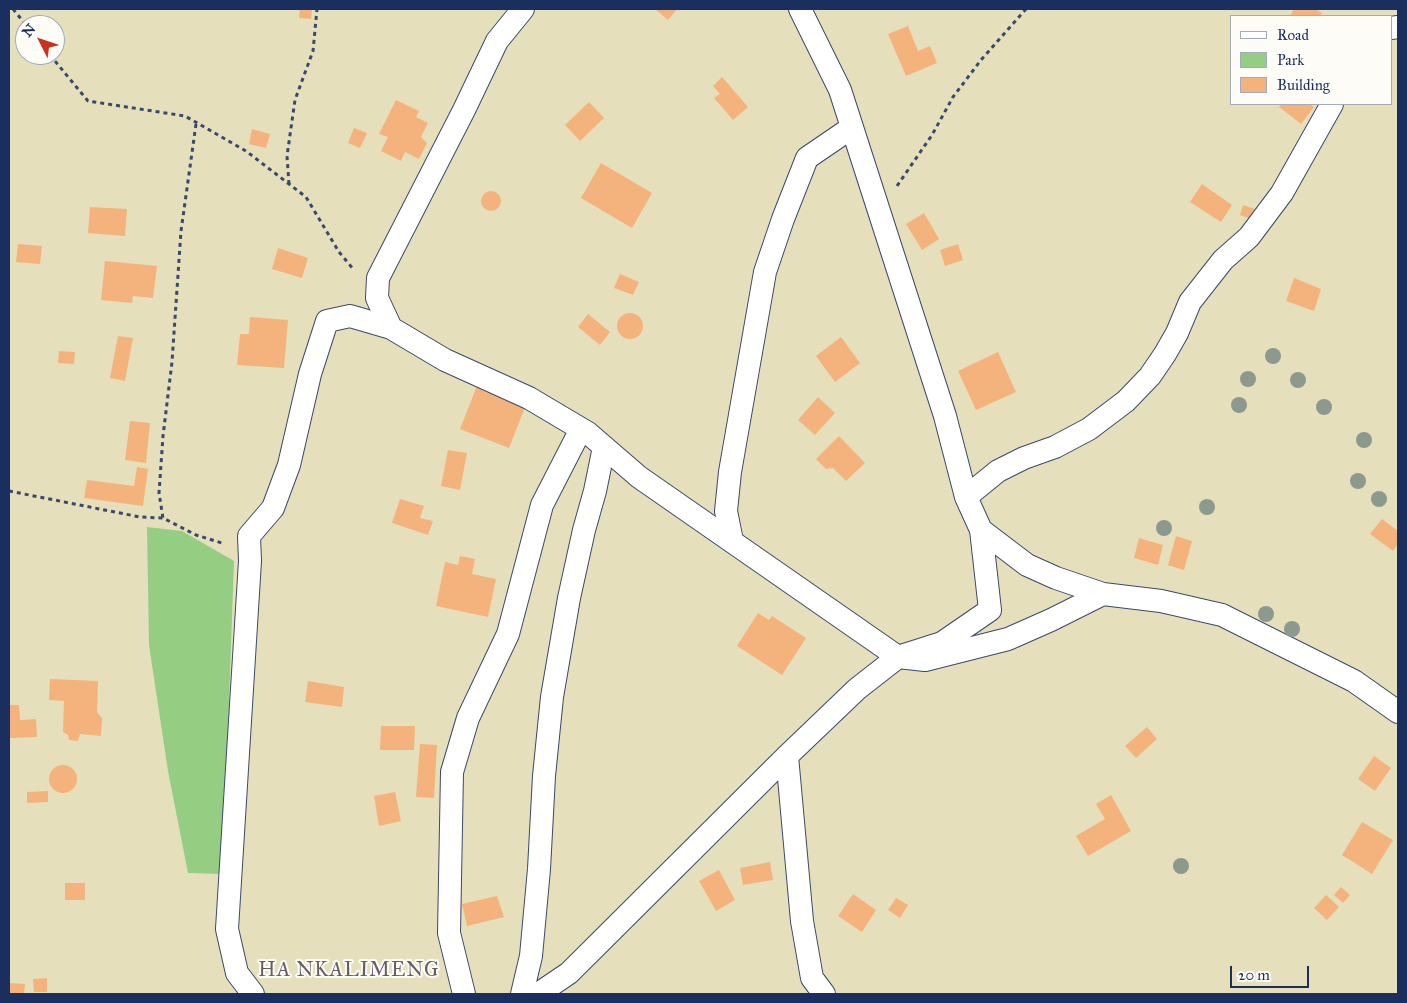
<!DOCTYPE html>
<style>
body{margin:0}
#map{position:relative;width:1407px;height:1003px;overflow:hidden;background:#e6dfbb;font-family:"IM FELL Great Primer",serif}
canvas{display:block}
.frame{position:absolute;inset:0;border:10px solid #1b2f5e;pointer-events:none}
.legend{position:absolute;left:1230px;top:15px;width:162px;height:90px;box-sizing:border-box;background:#fdfcf7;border:1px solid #a3aaba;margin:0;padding:6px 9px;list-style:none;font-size:15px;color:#1b2f5e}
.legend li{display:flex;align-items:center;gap:10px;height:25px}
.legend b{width:25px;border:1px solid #a3aaba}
.north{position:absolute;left:15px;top:15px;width:50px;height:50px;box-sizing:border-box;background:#fdfcf7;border:1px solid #a3aaba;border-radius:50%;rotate:311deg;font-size:14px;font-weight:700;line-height:20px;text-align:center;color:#1b2f5e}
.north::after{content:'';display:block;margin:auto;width:18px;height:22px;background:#c8321e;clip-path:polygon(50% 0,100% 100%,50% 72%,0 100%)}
.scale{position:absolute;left:1230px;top:966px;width:79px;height:22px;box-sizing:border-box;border:2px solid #1b2f5e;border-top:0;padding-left:6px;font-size:15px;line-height:18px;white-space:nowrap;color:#1b2f5e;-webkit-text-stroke:4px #fdfcf7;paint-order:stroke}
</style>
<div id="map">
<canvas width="1407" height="1003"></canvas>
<div class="frame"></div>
<ul class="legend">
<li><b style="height:6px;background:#fff"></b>Road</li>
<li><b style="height:14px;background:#95ce82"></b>Park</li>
<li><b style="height:14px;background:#f4b37c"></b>Building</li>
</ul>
<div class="north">N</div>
<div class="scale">20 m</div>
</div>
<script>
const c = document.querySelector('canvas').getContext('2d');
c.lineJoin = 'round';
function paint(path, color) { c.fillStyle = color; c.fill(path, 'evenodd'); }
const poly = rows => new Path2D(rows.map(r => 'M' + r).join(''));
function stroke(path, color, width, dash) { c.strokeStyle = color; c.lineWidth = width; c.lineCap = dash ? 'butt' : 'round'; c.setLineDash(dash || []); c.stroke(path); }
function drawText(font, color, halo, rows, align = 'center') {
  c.font = font + ' "IM FELL Great Primer",serif'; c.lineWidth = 4; c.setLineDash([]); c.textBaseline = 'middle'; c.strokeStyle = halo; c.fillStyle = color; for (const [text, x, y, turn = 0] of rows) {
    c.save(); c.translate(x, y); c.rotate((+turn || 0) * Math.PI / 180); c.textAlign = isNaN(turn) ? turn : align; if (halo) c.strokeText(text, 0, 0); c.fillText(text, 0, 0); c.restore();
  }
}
paint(poly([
 [147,527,182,531,234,561,223,874,188,873,168,771,149,645]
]), '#95ce82');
paint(poly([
 [300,9,312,9,311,19,299,18],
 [655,9,677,9,668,20],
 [1294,9,1315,9,1322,13,1320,16,1290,16],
 [908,26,918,51,930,46,937,63,906,76,888,34],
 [722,77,748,107,733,120,714,98,720,94,713,86],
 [396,100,419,111,416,117,428,123,421,137,427,143,419,159,405,152,401,161,381,151,388,137,379,134],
 [589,102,604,118,580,141,565,125],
 [1281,104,1310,104,1314,107,1301,124,1279,107],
 [354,128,367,133,360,148,348,143],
 [252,129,270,134,266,148,249,144],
 [601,163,652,193,632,228,581,198],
 [1202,184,1232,205,1221,222,1190,202],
 '481 201a10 10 0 1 1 20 0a10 10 0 1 1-20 0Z',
 [1243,205,1255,209,1251,219,1240,215],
 [90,207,127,209,125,236,88,233],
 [924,213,939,239,922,250,906,224],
 [18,244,42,246,40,264,16,262],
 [958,244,963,260,945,266,940,250],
 [278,248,308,258,302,278,272,269],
 [105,261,157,266,153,298,133,296,132,303,101,300],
 [620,274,639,282,633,295,614,288],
 [1294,278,1321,289,1314,311,1286,301],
 '617 326a13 13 0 1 1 26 0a13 13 0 1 1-26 0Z',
 [588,314,610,332,600,345,578,327],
 [250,317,288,320,284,368,237,365,240,334,249,334],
 [118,336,133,338,125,381,110,378],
 [841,337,860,363,835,382,816,356],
 [59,351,75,352,74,364,58,363],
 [998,352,1016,392,976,410,958,371],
 [477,386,526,405,509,448,460,429],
 [818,397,835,413,815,435,798,420],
 [130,421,150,423,146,463,125,460],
 [839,436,865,463,846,481,833,468,826,469,816,459],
 [448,450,467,453,460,490,441,486],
 [137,467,148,469,143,506,84,498,87,480,134,486],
 [400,499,424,506,420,518,433,521,428,535,392,523],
 [1382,519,1398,531,1398,544,1393,551,1370,534],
 [1176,536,1192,541,1184,570,1168,565],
 [1139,538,1163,545,1158,565,1134,558],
 [460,556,475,559,472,574,496,579,488,617,436,606,445,562,458,565],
 [758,613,769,620,772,616,806,638,782,675,737,646],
 [50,679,98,681,97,712,102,718,101,736,80,734,78,741,69,740,68,735,63,732,64,701,49,700],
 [308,681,344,687,342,707,305,702],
 [9,705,19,705,20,720,36,719,37,737,9,738],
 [381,726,415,726,414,750,380,750],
 [1147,727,1157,739,1136,758,1125,746],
 [420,744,437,745,434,798,416,797],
 [1374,756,1391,768,1375,791,1358,779],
 '49 779a14 14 0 1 1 28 0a14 14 0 1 1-28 0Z',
 [48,791,48,802,27,803,27,792],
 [395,792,401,821,379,826,374,796],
 [1111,795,1131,831,1088,856,1076,836,1105,819,1096,804],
 [1362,822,1393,840,1372,874,1342,855],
 [770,862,773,880,743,885,740,868],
 [719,870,735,900,716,911,699,881],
 [65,883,85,883,85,900,65,900],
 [1341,887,1350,895,1343,903,1334,895],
 [853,894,876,910,862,932,838,916],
 [1326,895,1339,907,1327,920,1314,908],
 [497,896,504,917,467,926,462,904],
 [896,898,908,905,900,918,888,910],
 [47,978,47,992,34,992,33,979],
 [9,983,25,984,24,994,9,994]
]), '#f4b37c');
const minor = poly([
 [800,9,840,90,945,416,966,497,981,530,1027,565,1056,578,1103,594,1161,601,1222,615,1354,681,1398,712],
 [1391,28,1398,27],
 [391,328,377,298,378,278,464,110,497,41,523,9],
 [966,497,998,471,1024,458,1055,447,1089,429,1126,401,1150,376,1165,354,1177,333,1190,302,1223,260,1249,237,1282,193,1332,104],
 [732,541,726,511,730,472,765,272,783,219,807,158,851,128],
 [787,756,802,921,812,978,824,994],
 [253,994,237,973,227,929,250,561,249,536,273,508,289,465,310,374,327,321,350,316,391,328,445,360,529,398,588,433,639,477,898,657,942,643,990,610,981,530],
 [464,994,449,933,452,772,468,718,508,634,542,505,581,429],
 [522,994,531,956,539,869,544,776,552,697,569,598,584,530,595,491,604,447],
 [538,994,569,973,787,756,857,689,898,657,925,660,1008,639,1051,620,1103,594]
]);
stroke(minor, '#39496c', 24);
stroke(poly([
 [13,9,26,25],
 [50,55,88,101,185,116,246,151,306,197,339,252,354,270],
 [196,124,181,231,172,362,163,436,159,493,163,518,196,535,225,544],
 [289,184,287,156,295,100,313,51,317,9],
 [897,186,932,135,953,97,981,60,1026,9],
 [9,491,140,517,163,518]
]), '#39496c', 3, [4, 4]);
stroke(minor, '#fff', 22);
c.fillStyle = '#8b998e';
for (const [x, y] of [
 [1273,356],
 [1248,379],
 [1298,380],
 [1239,405],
 [1324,407],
 [1364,440],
 [1358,481],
 [1379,499],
 [1207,507],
 [1164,528],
 [1266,614],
 [1292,629],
 [1181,866]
]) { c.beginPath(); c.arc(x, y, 8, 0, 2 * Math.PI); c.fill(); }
c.letterSpacing = '1px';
drawText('20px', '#675d68', '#fdfcf7', [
 ["HA NKALIMENG",349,971]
]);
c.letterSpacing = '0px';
</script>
